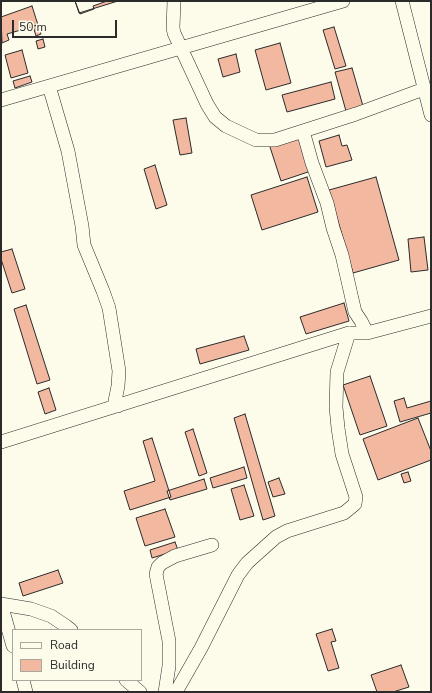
<!DOCTYPE html>
<style>
body{margin:0}
#map{position:relative;width:432px;height:693px;overflow:hidden;background:#fdfbea;font-family:"Nunito Sans",sans-serif}
canvas{display:block}
.frame{position:absolute;inset:0;border:2px solid #2b2b2b;pointer-events:none}
.legend{position:absolute;left:12px;top:629px;width:130px;height:52px;box-sizing:border-box;background:#fdfbea;border:1px solid #a9a89e;margin:0;padding:5px 7px;list-style:none;font-size:12px;color:#2b2b2b}
.legend li{display:flex;align-items:center;gap:8px;height:20px}
.legend b{width:20px;border:1px solid #a9a89e}
.scale{position:absolute;left:12px;top:20px;width:105px;height:18px;box-sizing:border-box;border:2px solid #2b2b2b;border-top:0;padding-left:5px;font-size:12px;line-height:14px;white-space:nowrap;color:#2b2b2b;-webkit-text-stroke:3px #fdfbea;paint-order:stroke}
</style>
<div id="map">
<canvas width="432" height="693"></canvas>
<div class="frame"></div>
<ul class="legend">
<li><b style="height:5px;background:#fdfbea"></b>Road</li>
<li><b style="height:11px;background:#f2b8a0"></b>Building</li>
</ul>
<div class="scale">50 m</div>
</div>
<script>
const c = document.querySelector('canvas').getContext('2d');
c.lineJoin = 'round';
function paint(path, color) { c.fillStyle = color; c.fill(path, 'evenodd'); }
const poly = rows => new Path2D(rows.map(r => 'M' + r).join(''));
function stroke(path, color, width, dash) { c.strokeStyle = color; c.lineWidth = width; c.lineCap = dash ? 'butt' : 'round'; c.setLineDash(dash || []); c.stroke(path); }
const building = poly([
 [75,1,107,1,93,6,94,9,80,14,75,1],
 [75,1,118,1,79,13,75,1],
 [32,6,38,25,7,34,9,40,2,43,1,17,32,6],
 [38,25,41,34,36,36,33,26,38,25],
 [334,27,346,66,335,69,323,30,334,27],
 [43,39,45,47,38,49,36,41,43,39],
 [280,43,291,83,266,90,255,50,280,43],
 [22,50,28,73,11,78,5,55,22,50],
 [236,54,240,72,223,77,218,59,236,54],
 [352,68,363,106,346,111,335,72,352,68],
 [30,76,32,82,15,88,13,81,30,76],
 [331,82,335,99,287,112,282,95,331,82],
 [186,118,192,153,180,155,173,120,186,118],
 [299,134,311,171,281,181,269,144,299,134],
 [339,135,342,146,347,145,352,160,326,167,319,141,339,135],
 [155,165,167,205,156,209,144,169,155,165],
 [307,177,318,212,262,230,251,195,307,177],
 [376,177,399,260,353,273,329,190,376,177],
 [424,237,428,270,411,272,408,239,424,237],
 [12,249,25,289,12,293,1,259,1,252,12,249],
 [344,303,349,321,306,334,300,317,344,303],
 [26,305,50,380,37,384,14,309,26,305],
 [244,336,249,350,200,364,196,349,244,336],
 [370,376,387,426,360,435,343,385,370,376],
 [49,388,56,410,45,414,38,392,49,388],
 [404,398,407,408,431,401,431,413,400,422,394,401,404,398],
 [245,414,275,516,263,520,234,418,245,414],
 [418,418,431,451,431,460,378,480,363,439,418,418],
 [193,429,207,473,199,476,185,432,193,429],
 [152,438,171,497,130,510,124,491,155,481,143,441,152,438],
 [244,467,247,478,213,488,210,478,244,467],
 [408,472,411,481,404,483,401,474,408,472],
 [279,478,285,494,273,497,268,482,279,478],
 [204,479,207,489,170,500,167,491,204,479],
 [244,485,254,516,240,520,231,489,244,485],
 [165,509,175,537,145,546,136,518,165,509],
 [175,542,178,550,152,558,150,550,175,542],
 [58,570,63,583,23,596,19,583,58,570],
 [332,629,336,641,331,642,339,668,328,671,316,634,332,629],
 [401,665,409,687,393,692,377,692,371,675,401,665]
]);
paint(building, '#f2b8a0');
stroke(building, '#2b2b2b', 1);
const minor = poly([
 [174,1,173,28,174,33,207,104,215,117,226,126,256,140,275,140,356,114,424,89],
 [402,1,431,115],
 [49,86,68,151,82,226,84,245,103,291,109,308,119,371,118,386,115,401,118,406],
 [1,100,343,1],
 [303,131,312,163,327,203,333,228,342,255,355,312,361,321,367,333],
 [1,442,349,333,367,333,431,316],
 [1,604,31,609,51,616,66,626,71,630],
 [1,604,13,646],
 [23,680,26,692],
 [126,680,140,692],
 [165,692,169,666,169,641,156,574,158,567,162,563,175,556,212,545],
 [176,692,201,648,238,575,247,563,276,537,287,531,344,513,355,504,356,497,342,454,338,428,336,407,337,372,349,333]
]);
stroke(minor, '#2b2b2b', 14);
stroke(minor, '#fdfbea', 13);
</script>
